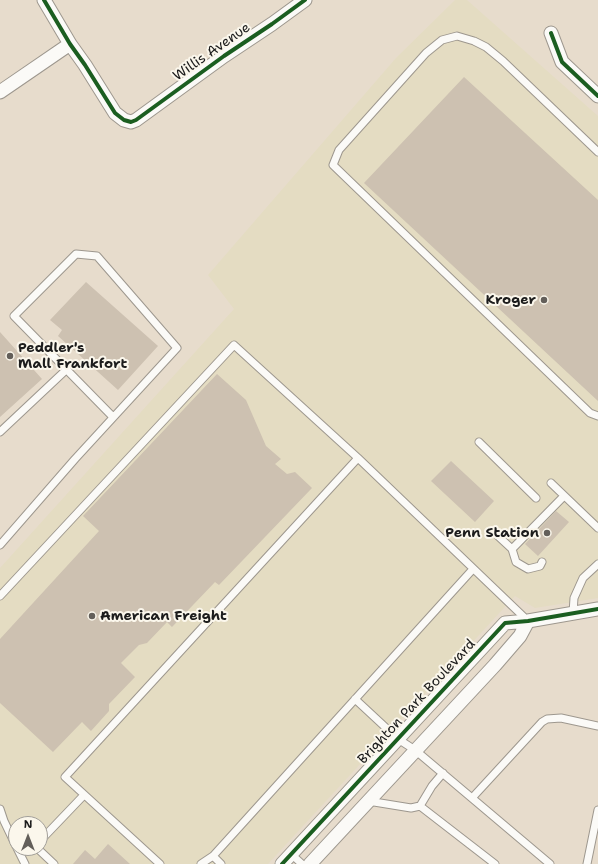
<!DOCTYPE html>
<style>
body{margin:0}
#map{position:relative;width:598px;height:864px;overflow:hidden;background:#e7dccc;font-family:"Shantell Sans",sans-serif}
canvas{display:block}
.north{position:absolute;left:8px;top:816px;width:40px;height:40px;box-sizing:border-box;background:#fbf7ec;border:1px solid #a29f99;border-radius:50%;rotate:0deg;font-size:11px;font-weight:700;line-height:16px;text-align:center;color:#1c1c1c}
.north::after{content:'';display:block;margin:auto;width:14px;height:18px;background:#635f5a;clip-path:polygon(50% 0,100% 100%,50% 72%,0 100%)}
</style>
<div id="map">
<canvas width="598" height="864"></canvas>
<div class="north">N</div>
</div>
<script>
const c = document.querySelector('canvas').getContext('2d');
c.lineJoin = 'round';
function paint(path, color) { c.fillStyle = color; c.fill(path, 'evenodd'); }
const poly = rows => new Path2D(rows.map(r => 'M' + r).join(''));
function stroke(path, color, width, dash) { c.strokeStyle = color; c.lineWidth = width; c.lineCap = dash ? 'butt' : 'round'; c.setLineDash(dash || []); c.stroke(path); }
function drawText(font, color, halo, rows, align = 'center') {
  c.font = font + ' "Shantell Sans",sans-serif'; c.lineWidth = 4; c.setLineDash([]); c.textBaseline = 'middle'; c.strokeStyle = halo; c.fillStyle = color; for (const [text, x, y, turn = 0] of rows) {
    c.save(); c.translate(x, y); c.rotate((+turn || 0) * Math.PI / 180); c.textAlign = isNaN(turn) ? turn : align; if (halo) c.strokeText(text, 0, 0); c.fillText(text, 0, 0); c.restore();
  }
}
paint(poly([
 [455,0,467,0,598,116,598,598,535,608,515,596,268,864,0,864,0,568,234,309,208,275,396,58],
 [16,824,40,824,40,848,16,848]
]), '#e4dcc2');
paint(poly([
 [464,77,598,200,598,401,364,183],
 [86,282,158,346,118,390,58,336,62,330,50,320],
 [0,332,42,379,0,417],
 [217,374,246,400,266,446,281,459,275,464,287,474,295,472,312,488,219,585,215,582,172,627,167,622,147,643,139,645,121,663,135,677,109,704,109,711,91,731,82,722,53,752,0,703,0,639,99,531,83,516],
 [451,461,494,501,475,522,431,481],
 [556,511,569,522,538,556,525,544],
 [108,844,130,864,73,864,85,850,95,859]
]), '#cdc1b1');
const service = poly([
 [598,152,503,61,486,47,474,41,457,36,442,40,426,53,339,150,333,165,590,413,598,416],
 [0,432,67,369],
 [479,442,536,498],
 [551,483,598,528],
 [498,536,512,549,564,496],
 [0,545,75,459,177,348,97,256,76,254,14,316,113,417],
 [512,549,516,562,528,569,540,566,542,562],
 [0,596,234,345,358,458],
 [573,613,574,598,583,578,598,564],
 [355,699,398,739,415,750,550,864],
 [472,798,542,722,547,719,561,718,598,726],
 [368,801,411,808,420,806,432,786,443,773],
 [420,806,495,864],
 [0,809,4,821,16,846],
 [40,841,84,795],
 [17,848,25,864],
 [37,848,54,864],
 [291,854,302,864],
 [160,864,65,777,358,458,528,621],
 [201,864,213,856],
 [221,864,213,856,473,569],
 [587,864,598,810]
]);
const minor = poly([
 [44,0,70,44,85,65,115,113,124,120,131,122,136,120,224,56,272,24,305,0],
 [551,33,562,62,598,96],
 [0,92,70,44],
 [282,864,505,623,528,621,598,609],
 [310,864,495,665,520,636,528,621]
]);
stroke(service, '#9d978e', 9);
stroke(minor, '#9d978e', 15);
stroke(service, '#fbfaf7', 7);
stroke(minor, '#fbfaf7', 13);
stroke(poly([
 [44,0,70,44,85,65,115,113,124,120,131,122,136,120,224,56,272,24,305,0],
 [551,33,562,62,598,96],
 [282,864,505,623,528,621,598,609]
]), '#1b5e20', 4);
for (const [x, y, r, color] of [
 [544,300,4,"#635f5a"],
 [10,356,4,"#635f5a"],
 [547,533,4,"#635f5a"],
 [92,616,4,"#635f5a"]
]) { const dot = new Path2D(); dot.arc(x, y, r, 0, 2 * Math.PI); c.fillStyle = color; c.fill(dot); stroke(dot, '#fbf7ec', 1.5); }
drawText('14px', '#1c1c1c', '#fbf7ec', [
 ["Willis Avenue",212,52,-35],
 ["Brighton Park Boulevard",417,702,-47]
]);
drawText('bold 14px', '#1c1c1c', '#fbf7ec', [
 ["Kroger",536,300],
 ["Peddler's",18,348,"left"],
 ["Mall Frankfort",18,364,"left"],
 ["Penn Station",539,533],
 ["American Freight",100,616,"left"]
], 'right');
</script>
